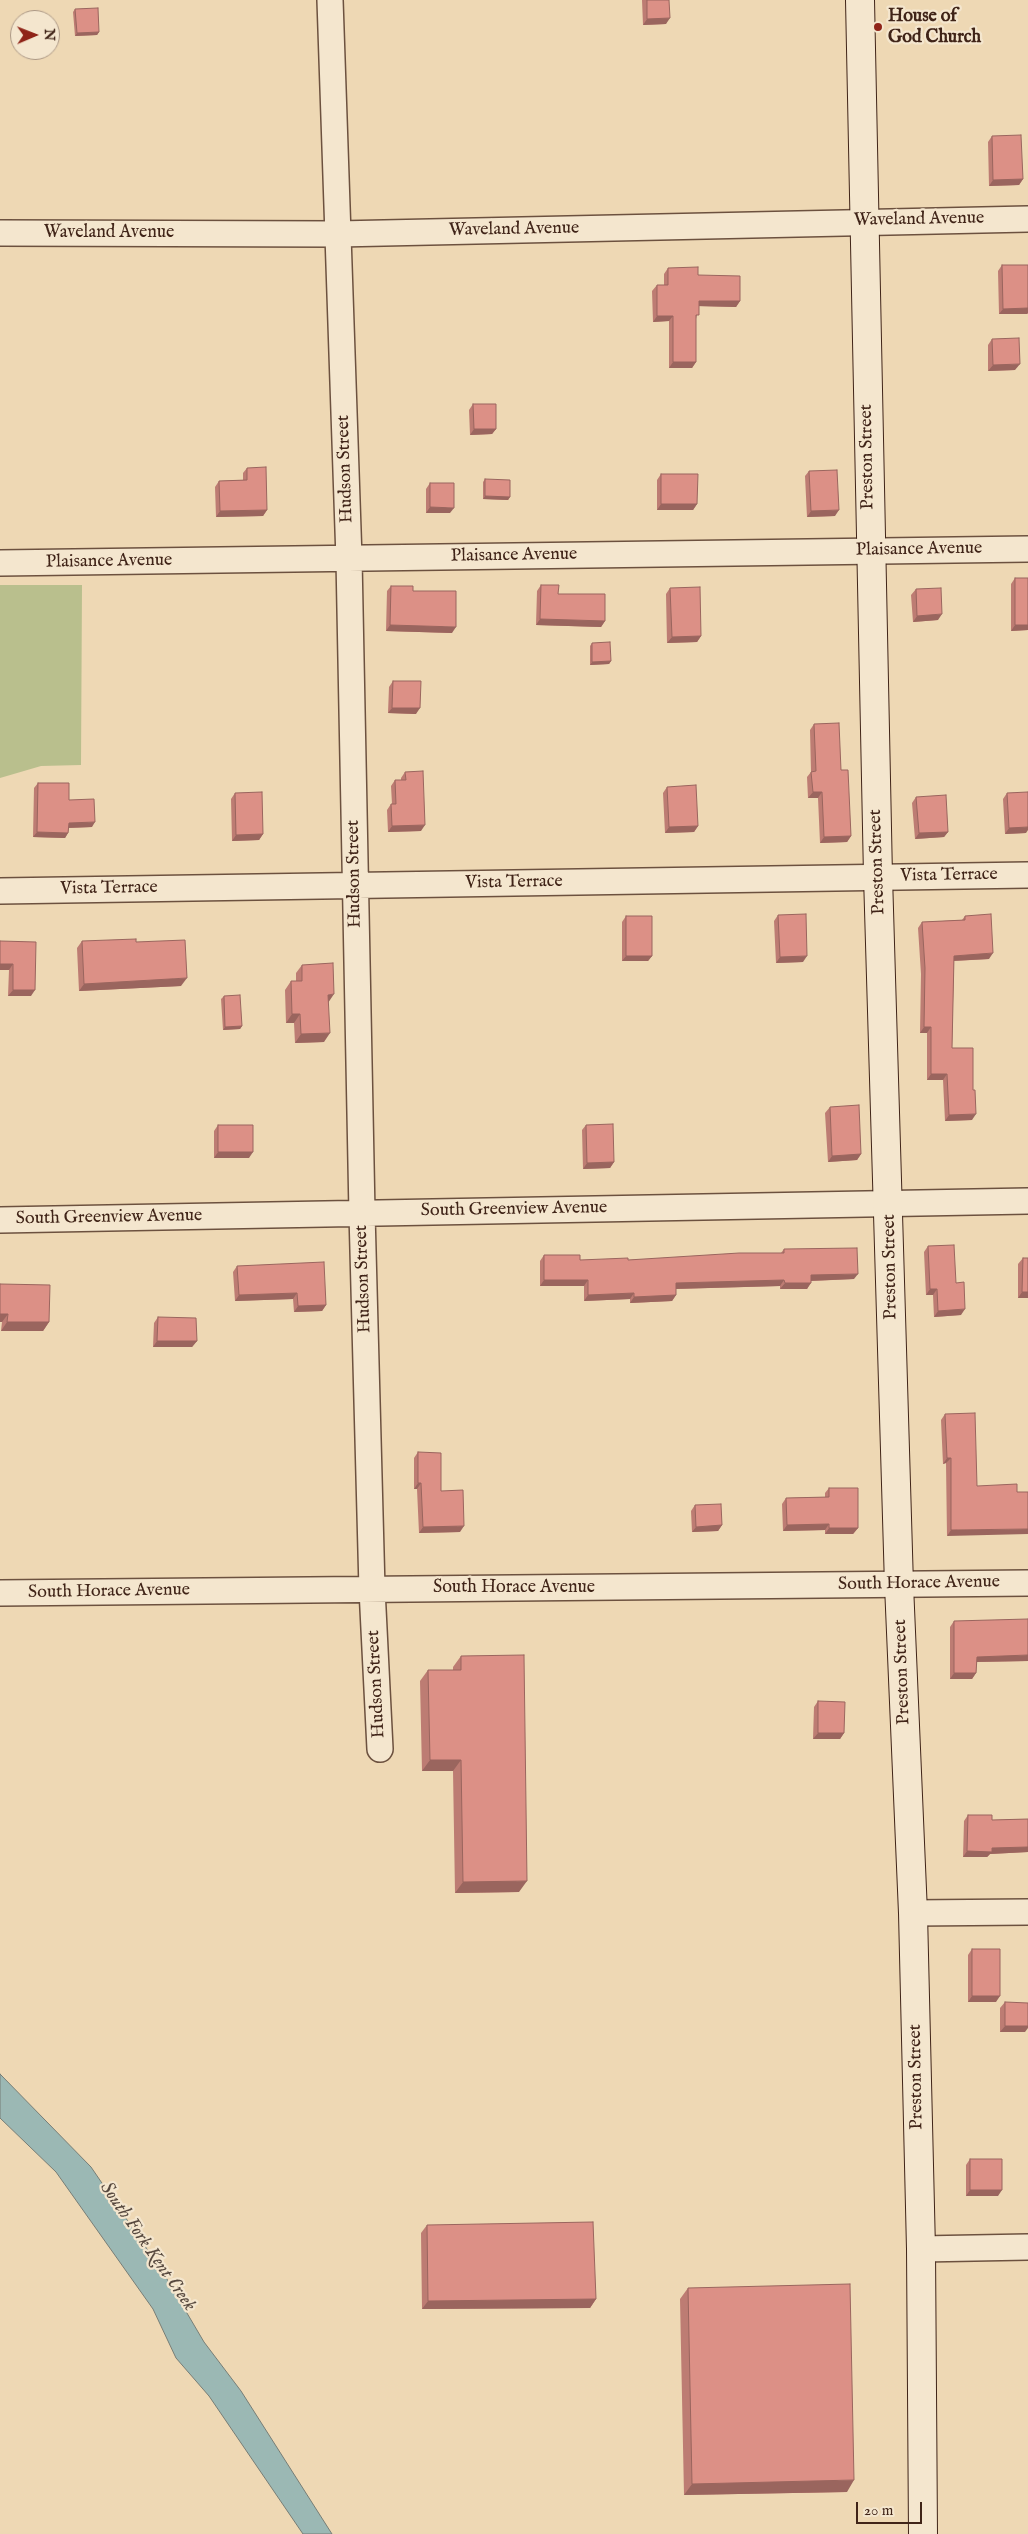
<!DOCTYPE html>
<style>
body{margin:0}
#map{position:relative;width:1028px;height:2534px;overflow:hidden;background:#eed8b4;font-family:"IM FELL English",serif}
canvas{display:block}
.north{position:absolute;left:10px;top:10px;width:50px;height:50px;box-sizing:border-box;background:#f4e6ce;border:1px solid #ac9885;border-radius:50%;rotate:89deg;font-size:14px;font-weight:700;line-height:20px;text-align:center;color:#402418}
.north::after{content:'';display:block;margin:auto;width:18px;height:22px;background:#8f2418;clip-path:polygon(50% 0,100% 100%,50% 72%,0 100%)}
.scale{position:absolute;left:856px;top:2502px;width:66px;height:22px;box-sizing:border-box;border:2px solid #402418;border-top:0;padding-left:6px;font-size:15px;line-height:18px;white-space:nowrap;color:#402418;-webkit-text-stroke:4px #f4e6ce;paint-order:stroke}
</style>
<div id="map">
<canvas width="1028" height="2534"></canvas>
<div class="north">N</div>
<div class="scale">20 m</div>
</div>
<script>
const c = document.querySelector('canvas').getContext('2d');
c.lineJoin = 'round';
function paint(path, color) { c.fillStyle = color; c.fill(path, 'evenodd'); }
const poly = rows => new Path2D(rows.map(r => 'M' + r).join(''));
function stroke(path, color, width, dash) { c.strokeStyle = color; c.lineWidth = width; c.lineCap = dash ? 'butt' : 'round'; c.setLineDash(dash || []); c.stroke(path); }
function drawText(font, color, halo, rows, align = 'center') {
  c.font = font + ' "IM FELL English",serif'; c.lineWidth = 4.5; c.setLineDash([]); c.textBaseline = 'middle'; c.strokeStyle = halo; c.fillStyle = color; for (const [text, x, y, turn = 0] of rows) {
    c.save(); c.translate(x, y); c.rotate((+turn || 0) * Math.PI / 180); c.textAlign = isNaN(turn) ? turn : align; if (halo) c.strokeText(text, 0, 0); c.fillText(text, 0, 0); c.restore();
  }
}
paint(poly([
 [0,585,82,585,81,765,41,766,0,778]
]), '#b9bf8d');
const water = poly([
 [0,2074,91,2167,164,2274,204,2342,241,2391,332,2534,303,2534,209,2396,176,2358,153,2309,56,2172,0,2118,0,2074]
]);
paint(water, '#9bb8b4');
stroke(water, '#777d76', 1);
const street = poly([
 [330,0,349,559,362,1213,372,1589,380,1749],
 [0,233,338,234,1028,219],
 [0,563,1028,549],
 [0,891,1028,875],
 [0,1220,1028,1201],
 [0,1593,1028,1583],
 [913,1913,1028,1912],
 [921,2249,1028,2247]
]);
const secondary = poly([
 [860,0,878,876,899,1585,913,1913,921,2249,923,2534]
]);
stroke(street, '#6c513f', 28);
stroke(secondary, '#402418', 30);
stroke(street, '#f4e6ce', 25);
stroke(secondary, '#f4e6ce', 28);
paint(poly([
 [642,0,669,0,666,24,643,25],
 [75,9,99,32,97,35,75,36,73,12],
 [992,136,1023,179,1019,185,989,186,988,142],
 [1002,265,1028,265,1028,313,1027,314,999,314,998,271],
 [668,268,698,275,740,301,736,307,699,306,696,319,696,362,692,368,669,368,669,321,653,322,652,291,657,285,664,285,664,274],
 [992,339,1015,370,988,371,988,345],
 [473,404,496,429,492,434,470,435,469,410],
 [247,468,267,510,263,516,216,517,215,487,219,481,243,480,243,473],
 [809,471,835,516,807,517,805,476],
 [661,474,697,504,693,510,657,510,657,480],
 [485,479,510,497,508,500,483,499,483,482],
 [430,483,450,513,426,513,426,489],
 [1015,578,1028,630,1011,631,1011,584],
 [541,585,558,594,605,621,601,627,536,625,537,591],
 [391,586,452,633,386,631,387,591],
 [670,588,701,636,697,642,667,643,666,594],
 [916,589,938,620,913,622,911,595],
 [592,643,611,661,609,664,590,665,590,646],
 [393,681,416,714,388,713,389,687],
 [814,724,841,770,851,836,847,842,820,843,818,798,808,798,807,777,811,772,810,730],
 [405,772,421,831,388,832,387,810,391,804,392,804,391,786,395,780,401,780,401,778],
 [38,783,69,800,92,827,69,828,68,833,65,838,33,837,34,788],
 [667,787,698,826,694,832,665,833,663,793],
 [235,793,263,834,259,840,232,841,231,799],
 [1007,793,1026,833,1005,834,1003,799],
 [916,797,948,832,944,837,915,839,912,803],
 [778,915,803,962,776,963,774,921],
 [626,916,652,956,648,961,622,961,622,922],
 [965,916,989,959,954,961,952,1048,972,1120,945,1121,943,1080,927,1080,927,1033,920,1033,921,974,918,928,922,922,962,920],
 [0,941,31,996,8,996,9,970,0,970],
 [82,941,136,942,181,986,79,991,77,948],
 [302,965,328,1003,324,1042,295,1043,294,1023,286,1023,285,990,291,981,296,981,296,973],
 [224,996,242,1026,240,1029,223,1030,221,999],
 [830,1107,861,1154,857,1160,828,1162,825,1113],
 [218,1125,249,1158,214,1158,214,1131],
 [586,1125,614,1162,610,1168,583,1169,582,1130],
 [928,1246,956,1283,961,1315,934,1317,933,1295,926,1295,924,1252],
 [784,1249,854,1279,811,1281,807,1289,780,1289,780,1286,676,1289,676,1295,672,1301,630,1303,630,1299,584,1301,584,1286,540,1286,540,1261,544,1255,580,1260,628,1260,781,1253],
 [1023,1258,1028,1298,1018,1298,1018,1264],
 [237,1266,326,1305,322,1311,294,1312,293,1299,235,1301,233,1272],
 [0,1284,49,1322,43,1331,1,1331,2,1322,0,1322],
 [158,1317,197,1341,192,1347,153,1347,154,1323],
 [945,1414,977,1486,1017,1492,947,1536,946,1463,943,1464,941,1420],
 [418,1452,460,1532,419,1533,417,1489,414,1489,414,1458],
 [829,1488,858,1528,853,1534,825,1534,825,1530,783,1531,782,1504,786,1498,825,1497,825,1493],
 [695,1505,722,1525,718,1531,692,1532,691,1511],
 [954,1621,1028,1661,977,1662,976,1673,972,1679,950,1679,950,1627],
 [461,1656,519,1892,455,1893,453,1771,422,1771,420,1681,428,1670,453,1670,453,1667],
 [818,1701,844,1733,840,1739,813,1739,814,1707],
 [968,1815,992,1820,1028,1819,1028,1852,990,1854,987,1857,963,1857,964,1821],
 [972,1949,996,2002,968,2002,968,1955],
 [1005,2002,1025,2032,1000,2032,1000,2008],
 [970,2159,998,2196,966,2196,966,2165],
 [427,2225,596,2299,590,2308,422,2309,421,2233],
 [688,2288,847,2492,684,2495,680,2299]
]), '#bd7c73');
paint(poly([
 [670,18,666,24,643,25,647,19],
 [99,32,97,35,75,36,77,33],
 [1023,179,1019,185,989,186,993,180],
 [699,301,740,301,736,307,695,306],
 [1028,308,1028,313,1027,314,999,314,1003,309],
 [657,316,673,316,669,321,653,322],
 [673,362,696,362,692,368,669,368],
 [1020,364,1015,370,988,371,993,365],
 [474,429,496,429,492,434,470,435],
 [485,496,510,497,508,500,483,499],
 [661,504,697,504,693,510,657,510],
 [430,507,454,508,450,513,426,513],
 [267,510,263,516,216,517,220,511],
 [839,510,835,516,807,517,811,511],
 [942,614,938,620,913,622,917,616],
 [540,619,605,621,601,627,536,625],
 [390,625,456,627,452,633,386,631],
 [1015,625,1028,625,1028,630,1011,631],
 [701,636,697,642,667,643,672,637],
 [611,661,609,664,590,665,592,662],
 [392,708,420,708,416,714,388,713],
 [813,792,822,792,818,798,808,798],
 [95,822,92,827,65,828,69,823],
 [425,825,421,831,388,832,392,826],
 [698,826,694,832,665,833,669,827],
 [1028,827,1028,830,1026,833,1005,834,1009,828],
 [37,832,68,833,65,838,33,837],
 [948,832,944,837,915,839,919,833],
 [263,834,259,840,232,841,236,835],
 [851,836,847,842,820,843,824,837],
 [993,953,989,959,950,961,954,956],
 [626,956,652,956,648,961,622,961],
 [807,956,803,962,776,963,780,957],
 [0,964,13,964,9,970,0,970],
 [187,978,181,986,79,991,84,984],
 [13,990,35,990,31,996,8,996],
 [334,994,328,1003,328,995],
 [292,1014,300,1014,294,1023,286,1023],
 [242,1026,240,1029,223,1030,225,1027],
 [924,1027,931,1027,927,1033,920,1033],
 [330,1033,324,1042,295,1043,301,1034],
 [931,1074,947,1074,943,1080,927,1080],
 [976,1114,972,1120,945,1121,949,1115],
 [218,1152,253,1152,249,1158,214,1158],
 [861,1154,857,1160,828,1162,832,1156],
 [614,1162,610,1168,583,1169,587,1163],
 [858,1274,854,1279,807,1281,811,1275],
 [544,1280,588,1280,584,1286,540,1286],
 [784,1280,780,1286,672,1289,676,1283],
 [785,1283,811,1283,807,1289,780,1289],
 [930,1289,937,1289,933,1295,926,1295],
 [1022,1292,1028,1292,1028,1298,1018,1298],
 [297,1293,293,1299,235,1301,239,1295],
 [634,1293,630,1299,584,1301,588,1295],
 [676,1295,672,1301,630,1303,634,1297],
 [326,1305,322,1311,294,1312,298,1306],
 [965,1309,961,1315,934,1317,938,1311],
 [0,1314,8,1314,2,1322,0,1322],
 [7,1322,49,1322,43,1331,1,1331],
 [157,1341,197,1341,192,1347,153,1347],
 [947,1458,951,1458,946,1463,943,1464],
 [418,1483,421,1483,417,1489,414,1489],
 [829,1524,825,1530,783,1531,787,1525],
 [722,1525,718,1531,692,1532,696,1527],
 [464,1526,460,1532,419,1533,423,1527],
 [829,1528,858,1528,853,1534,825,1534],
 [1028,1529,1028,1534,947,1536,951,1530],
 [1028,1655,1028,1661,973,1662,977,1657],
 [954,1673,976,1673,972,1679,950,1679],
 [818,1733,844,1733,840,1739,813,1739],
 [430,1760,461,1760,453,1771,422,1771],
 [1028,1847,1028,1852,990,1854,987,1857,963,1857,967,1851,992,1848],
 [527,1881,519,1892,455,1893,463,1882],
 [972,1996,1000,1996,996,2002,968,2002],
 [1005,2026,1028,2026,1028,2028,1025,2032,1000,2032],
 [970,2190,1002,2190,998,2196,966,2196],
 [596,2299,590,2308,422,2309,428,2301],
 [854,2480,847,2492,684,2495,692,2484]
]), '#9a655e');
const building = poly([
 [647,0,669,0,670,18,647,19,647,0],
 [98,8,99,32,77,33,75,9,98,8],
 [1021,135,1023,179,993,180,992,136,1021,135],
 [1002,265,1028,265,1028,308,1003,309,1002,265],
 [698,267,698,275,740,276,740,301,699,301,699,315,696,315,696,362,673,362,673,316,657,316,657,285,668,285,668,268,698,267],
 [1019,338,1020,364,993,365,992,339,1019,338],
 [473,404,496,404,496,429,474,429,473,404],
 [266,467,267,510,220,511,219,481,247,480,247,468,266,467],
 [837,470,839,510,811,511,809,471,837,470],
 [661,474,698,474,697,504,661,504,661,474],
 [485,479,510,480,510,497,485,496,485,479],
 [430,483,454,483,454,508,430,507,430,483],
 [1015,578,1028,578,1028,625,1015,625,1015,578],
 [541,585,559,585,558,594,605,594,605,621,540,619,541,585],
 [391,586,413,586,413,591,456,591,456,627,390,625,391,586],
 [700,587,701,636,672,637,670,588,700,587],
 [941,588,942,614,917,616,916,589,941,588],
 [610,642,611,661,592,662,592,643,610,642],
 [393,681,421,681,420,708,392,708,393,681],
 [839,723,841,770,848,770,851,836,824,837,822,792,813,792,811,772,816,771,814,724,839,723],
 [423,771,425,825,392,826,391,804,396,804,395,780,406,780,405,772,423,771],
 [38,783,69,783,69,800,94,799,95,822,69,823,68,833,37,832,38,783],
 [696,785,698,826,669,827,667,787,696,785],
 [262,792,263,834,236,835,235,793,262,792],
 [1028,792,1028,827,1009,828,1007,793,1028,792],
 [946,795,948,832,919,833,916,797,946,795],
 [806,914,807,956,780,957,778,915,806,914],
 [991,914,993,953,954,956,952,1048,973,1048,973,1090,975,1090,976,1114,949,1115,947,1074,931,1074,931,1027,924,1027,925,968,922,922,965,920,965,916,991,914],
 [626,916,652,916,652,956,626,956,626,916],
 [136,939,136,942,185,940,187,978,84,984,82,941,136,939],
 [0,941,36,942,35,990,13,990,13,964,0,964,0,941],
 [333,963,334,994,328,995,330,1033,301,1034,300,1014,292,1014,291,981,302,981,302,965,333,963],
 [240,995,242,1026,225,1027,224,996,240,995],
 [859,1105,861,1154,832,1156,830,1107,859,1105],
 [613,1124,614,1162,587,1163,586,1125,613,1124],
 [218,1125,253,1125,253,1152,218,1152,218,1125],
 [954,1245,956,1283,964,1282,965,1309,938,1311,937,1289,930,1289,928,1246,954,1245],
 [857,1248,858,1274,811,1275,811,1283,785,1283,784,1280,676,1283,676,1295,634,1297,634,1293,588,1295,588,1280,544,1280,544,1255,580,1255,580,1260,628,1258,628,1260,739,1253,784,1253,784,1249,857,1248],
 [1023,1258,1028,1258,1028,1292,1022,1292,1023,1258],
 [324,1262,326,1305,298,1306,297,1293,239,1295,237,1266,324,1262],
 [0,1284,50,1285,49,1322,7,1322,8,1314,0,1314,0,1284],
 [158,1317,196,1318,197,1341,157,1341,158,1317],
 [975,1413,977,1486,1017,1484,1017,1492,1028,1492,1028,1529,951,1530,951,1458,947,1458,945,1414,975,1413],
 [418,1452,441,1453,441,1491,463,1490,464,1526,423,1527,421,1483,418,1483,418,1452],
 [829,1488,858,1488,858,1528,829,1528,829,1524,787,1525,786,1498,829,1497,829,1488],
 [721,1504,722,1525,696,1527,695,1505,721,1504],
 [1028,1619,1028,1655,977,1657,976,1673,954,1673,954,1621,1028,1619],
 [524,1655,527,1881,463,1882,461,1760,430,1760,428,1670,461,1670,461,1656,524,1655],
 [818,1701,845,1702,844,1733,818,1733,818,1701],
 [968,1815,992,1815,992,1820,1028,1819,1028,1847,992,1848,992,1852,967,1851,968,1815],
 [972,1949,1000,1949,1000,1996,972,1996,972,1949],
 [1005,2002,1028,2003,1028,2026,1005,2026,1005,2002],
 [970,2159,1002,2159,1002,2190,970,2190,970,2159],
 [593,2222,596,2299,428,2301,427,2225,593,2222],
 [850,2284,854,2480,692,2484,688,2288,850,2284]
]);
paint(building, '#dc9086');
stroke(building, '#9a655e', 1);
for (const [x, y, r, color] of [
 [878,27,5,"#8f2418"]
]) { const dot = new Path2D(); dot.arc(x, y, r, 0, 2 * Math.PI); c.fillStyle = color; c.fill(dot); stroke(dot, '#f4e6ce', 2); }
drawText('bold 18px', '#402418', '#f4e6ce', [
 ["House of",888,17],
 ["God Church",888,38]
], 'left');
drawText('18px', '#402418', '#f4e6ce', [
 ["Waveland Avenue",919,220,-1],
 ["Waveland Avenue",514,230,-1],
 ["Waveland Avenue",109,233],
 ["Preston Street",868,457,-91],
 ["Hudson Street",346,469,-92],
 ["Plaisance Avenue",919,550,-1],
 ["Plaisance Avenue",514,556,-1],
 ["Plaisance Avenue",109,562,-1],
 ["Preston Street",878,862,-92],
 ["Hudson Street",355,874,-91],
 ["Vista Terrace",949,876,-1],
 ["Vista Terrace",514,883,-1],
 ["Vista Terrace",109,889,-1],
 ["South Greenview Avenue",514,1210,-1],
 ["South Greenview Avenue",109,1218,-1],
 ["Preston Street",891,1267,-91],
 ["Hudson Street",364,1279,-92],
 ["South Horace Avenue",919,1584,-1],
 ["South Horace Avenue",514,1588],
 ["South Horace Avenue",109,1592,-1],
 ["Preston Street",903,1672,-92],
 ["Hudson Street",377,1684,-93],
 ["Preston Street",917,2077,-91]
]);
drawText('italic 19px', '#57493f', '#f4e6ce', [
 ["South Fork Kent Creek",147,2247,55]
]);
</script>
